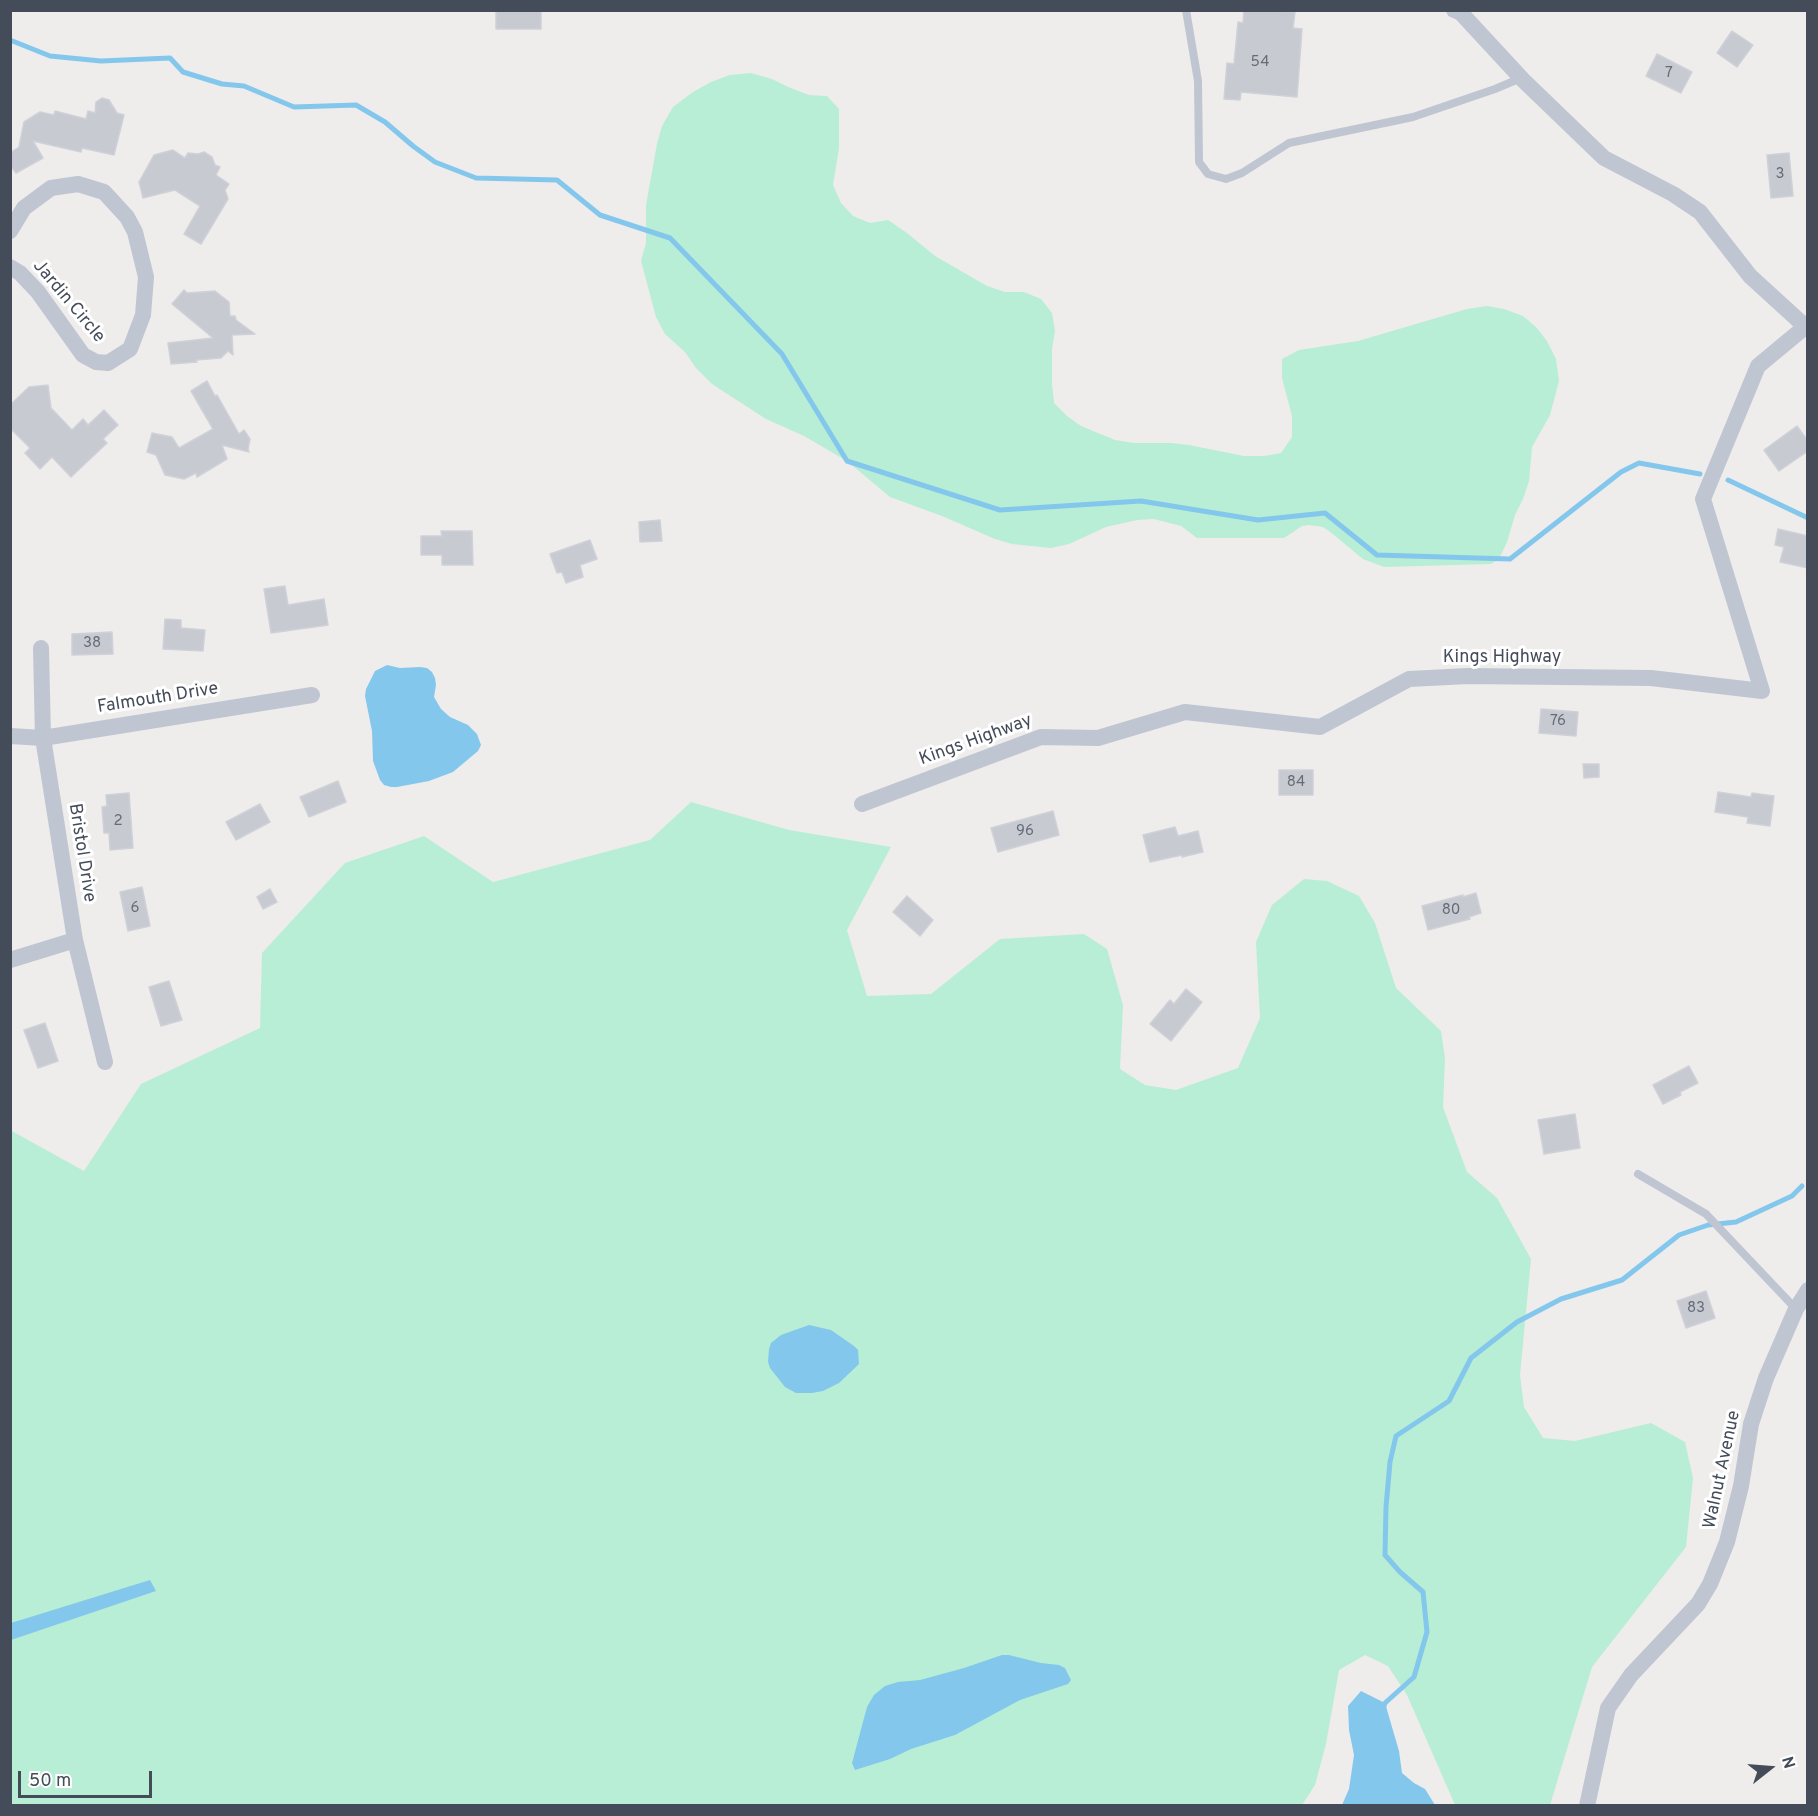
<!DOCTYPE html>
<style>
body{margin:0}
#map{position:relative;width:1818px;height:1816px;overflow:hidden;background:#efecec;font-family:Overpass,sans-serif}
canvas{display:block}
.frame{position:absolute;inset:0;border:12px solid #444c59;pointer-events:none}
.north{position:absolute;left:1740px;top:1738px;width:60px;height:60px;-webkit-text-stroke:4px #fff;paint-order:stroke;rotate:73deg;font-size:16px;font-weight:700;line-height:24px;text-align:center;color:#444c59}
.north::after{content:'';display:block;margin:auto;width:21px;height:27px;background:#444c59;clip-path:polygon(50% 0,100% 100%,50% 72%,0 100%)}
.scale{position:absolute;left:18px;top:1771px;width:134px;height:27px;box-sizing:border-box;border:3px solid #444c59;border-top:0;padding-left:8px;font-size:18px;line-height:21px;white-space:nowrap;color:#444c59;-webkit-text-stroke:4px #fff;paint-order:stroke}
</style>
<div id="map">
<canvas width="1818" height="1816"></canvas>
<div class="frame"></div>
<div class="north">N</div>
<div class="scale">50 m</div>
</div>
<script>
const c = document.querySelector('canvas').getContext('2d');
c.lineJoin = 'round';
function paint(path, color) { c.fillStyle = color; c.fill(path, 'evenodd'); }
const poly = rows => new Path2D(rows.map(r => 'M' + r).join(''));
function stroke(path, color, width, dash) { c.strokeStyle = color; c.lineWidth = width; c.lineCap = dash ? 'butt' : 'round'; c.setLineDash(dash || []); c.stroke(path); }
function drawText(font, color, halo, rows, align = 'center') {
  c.font = font + ' Overpass,sans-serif'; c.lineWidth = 6; c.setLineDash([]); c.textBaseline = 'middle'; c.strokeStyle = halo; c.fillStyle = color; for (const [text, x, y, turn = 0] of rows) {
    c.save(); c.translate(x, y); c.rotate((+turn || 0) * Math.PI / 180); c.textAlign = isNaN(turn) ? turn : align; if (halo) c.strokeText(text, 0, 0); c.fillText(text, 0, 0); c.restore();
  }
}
paint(poly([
 [751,73,772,79,788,87,809,95,827,96,839,109,839,148,833,185,841,203,853,216,870,223,888,220,907,233,935,256,987,286,1005,292,1024,292,1041,299,1052,313,1055,331,1052,349,1052,384,1054,403,1067,416,1081,426,1115,440,1134,443,1171,443,1189,445,1244,456,1264,456,1281,453,1292,437,1292,416,1282,378,1282,359,1299,350,1358,341,1467,309,1487,306,1504,309,1523,316,1536,327,1547,341,1556,359,1559,381,1550,415,1532,447,1529,481,1523,499,1515,515,1507,542,1499,559,1491,564,1384,567,1363,559,1329,531,1323,527,1309,525,1302,526,1284,538,1197,538,1181,526,1154,519,1137,520,1106,527,1069,544,1051,548,1012,544,995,539,942,516,890,497,847,461,804,436,766,419,712,384,696,368,685,352,665,334,656,317,641,261,646,243,646,205,657,144,662,126,673,107,693,92,711,82,730,75],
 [691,802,789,830,891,847,847,930,867,996,931,994,1000,939,1084,934,1107,949,1123,1005,1120,1069,1145,1085,1176,1090,1238,1068,1260,1018,1256,942,1272,905,1304,879,1327,881,1359,896,1375,923,1396,988,1441,1031,1445,1058,1443,1107,1467,1172,1497,1198,1531,1259,1520,1375,1524,1407,1543,1438,1575,1441,1651,1423,1685,1442,1693,1478,1686,1547,1592,1667,1550,1805,1455,1805,1407,1695,1388,1666,1365,1655,1339,1670,1326,1744,1315,1785,1302,1805,11,1805,10,1130,84,1171,141,1084,260,1028,262,953,345,863,424,836,493,882,650,840]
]), '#b8eed5');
paint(poly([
 [387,665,400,668,420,667,427,668,432,672,435,678,436,685,434,697,441,709,450,717,468,725,477,734,481,745,478,751,453,772,429,781,397,787,391,787,384,785,380,780,373,761,372,731,365,696,366,689,375,671],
 [809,1325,831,1330,854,1346,858,1350,859,1364,839,1383,823,1391,812,1393,796,1393,785,1387,770,1368,768,1362,769,1349,771,1343,781,1335],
 [150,1580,156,1591,11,1640,11,1623],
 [1002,1655,1009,1655,1041,1663,1059,1665,1065,1668,1071,1680,1068,1684,1020,1700,955,1735,911,1749,890,1759,855,1770,852,1763,867,1707,874,1695,885,1686,898,1682,920,1680,964,1668],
 [1361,1691,1385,1703,1399,1751,1402,1773,1414,1783,1425,1789,1435,1805,1342,1805,1349,1789,1354,1755,1349,1730,1348,1706]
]), '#84c7ec');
stroke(poly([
 [10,40,50,56,101,61,170,58,183,72,222,84,244,86,294,107,356,105,385,122,413,146,435,162,476,178,557,180,600,215,670,238,782,354,847,461,1000,510,1141,501,1258,520,1325,513,1377,555,1510,559,1621,472,1639,463,1700,474],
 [1728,480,1808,518],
 [1383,1709,1385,1703,1414,1677,1427,1632,1423,1592,1400,1572,1385,1555,1386,1507,1390,1462,1396,1436,1449,1401,1471,1358,1517,1322,1561,1299,1622,1280,1679,1235,1708,1225,1736,1222,1792,1196,1802,1186]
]), '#84c7ec', 5);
const building = poly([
 [496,10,541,10,541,29,496,29,496,10],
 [1244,10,1295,12,1293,28,1302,29,1297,97,1241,92,1240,100,1224,99,1227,63,1234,64,1238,22,1243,23,1244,10],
 [1732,31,1753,45,1737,67,1717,53,1732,31],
 [1657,54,1692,72,1681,93,1646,76,1657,54],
 [102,98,109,100,117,113,124,115,114,155,82,148,81,152,33,141,43,158,16,173,10,165,10,153,19,147,24,122,40,112,54,115,55,111,86,119,88,111,95,113,96,102,102,98],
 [173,150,185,158,188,153,198,154,204,152,212,157,215,165,220,167,216,175,229,184,225,190,228,199,201,244,184,234,200,206,175,190,143,198,139,182,154,155,173,150],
 [1789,153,1793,196,1771,198,1767,155,1789,153],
 [184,290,187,293,215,291,229,302,230,316,235,316,236,320,255,334,232,335,233,355,228,351,221,358,196,360,197,362,171,364,168,343,213,338,172,304,184,290],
 [207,381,215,396,217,395,239,434,244,430,250,439,248,449,249,452,222,445,227,459,197,477,196,473,184,479,165,475,156,455,147,452,152,433,172,437,179,448,213,429,191,391,207,381],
 [48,385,51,408,72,430,83,419,88,425,104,410,118,425,103,439,107,443,71,477,52,457,40,469,25,453,30,448,10,428,10,405,29,387,48,385],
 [1797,426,1808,441,1808,451,1779,471,1764,450,1797,426],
 [660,520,662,541,640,542,639,522,660,520],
 [1778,529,1808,536,1808,568,1780,562,1784,547,1775,545,1778,529],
 [441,531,472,531,473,565,442,565,442,555,421,555,421,536,442,536,441,531],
 [590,540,597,559,580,565,583,577,566,583,562,572,557,573,550,554,590,540],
 [285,586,288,605,324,599,328,625,271,633,264,589,285,586],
 [165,619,181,620,181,628,205,630,203,651,163,649,165,619],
 [112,632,113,654,72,655,72,634,112,632],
 [1541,709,1578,712,1576,736,1539,733,1541,709],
 [1583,764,1599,764,1599,777,1584,778,1583,764],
 [1279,770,1313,770,1313,795,1279,795,1279,770],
 [338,781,346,802,309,817,300,797,338,781],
 [1718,792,1751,797,1752,793,1774,796,1770,826,1747,823,1748,817,1715,812,1718,792],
 [129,793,133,848,110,850,109,833,104,833,102,807,107,806,106,795,129,793],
 [260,804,270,822,236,840,226,822,260,804],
 [1053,811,1059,835,998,852,991,828,1053,811],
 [1175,827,1178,836,1198,831,1203,852,1182,857,1182,855,1150,862,1143,835,1175,827],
 [142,887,150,926,128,931,120,892,142,887],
 [270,889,277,902,263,909,257,897,270,889],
 [1476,893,1481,913,1469,917,1470,919,1428,930,1422,906,1463,895,1463,897,1476,893],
 [907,896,933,920,920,936,893,912,907,896],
 [169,981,182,1020,161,1026,149,987,169,981],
 [1186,989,1202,1002,1171,1041,1150,1024,1170,1000,1174,1004,1186,989],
 [45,1023,58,1061,38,1068,24,1030,45,1023],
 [1689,1066,1698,1083,1680,1092,1681,1095,1663,1104,1653,1085,1689,1066],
 [1575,1114,1580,1148,1544,1154,1538,1120,1575,1114],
 [1706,1291,1715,1318,1686,1328,1677,1301,1706,1291]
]);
paint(building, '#c8cad2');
stroke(building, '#cfd1d8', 1.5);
stroke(poly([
 [1186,10,1198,81,1199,162,1208,174,1226,179,1242,173,1289,143,1413,117,1495,89,1521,78],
 [1638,1174,1706,1214,1796,1309]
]), '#bfc6d2', 8);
stroke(poly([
 [1454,10,1461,13,1523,80,1604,158,1673,194,1700,212,1750,276,1808,329],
 [10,231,24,208,51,188,78,184,104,192,127,217,135,232,146,277,143,315,130,349,108,363,96,362,83,355,38,292,20,273,10,267],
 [41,648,43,738,75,940,105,1062],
 [10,736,43,738,312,695],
 [862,804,1041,737,1098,738,1185,712,1320,727,1409,679,1468,676,1651,678,1762,691,1703,499,1758,366,1805,327],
 [10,960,75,940],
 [1587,1806,1608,1708,1631,1675,1698,1604,1710,1584,1727,1542,1741,1486,1751,1424,1766,1378,1796,1309,1808,1290]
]), '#bfc6d2', 16);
drawText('15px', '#656c77', null, [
 ["54",1260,63],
 ["7",1669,74],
 ["3",1780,175],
 ["38",92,644],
 ["76",1558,722],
 ["84",1296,783],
 ["2",118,822],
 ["96",1025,832],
 ["6",135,909],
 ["80",1451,911],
 ["83",1696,1309]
]);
drawText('18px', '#444c59', '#fff', [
 ["Jardin Circle",68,302,50],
 ["Kings Highway",1502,658],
 ["Falmouth Drive",158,699,-9],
 ["Kings Highway",976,741,-20],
 ["Bristol Drive",81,853,81],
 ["Walnut Avenue",1723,1470,-78]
]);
</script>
